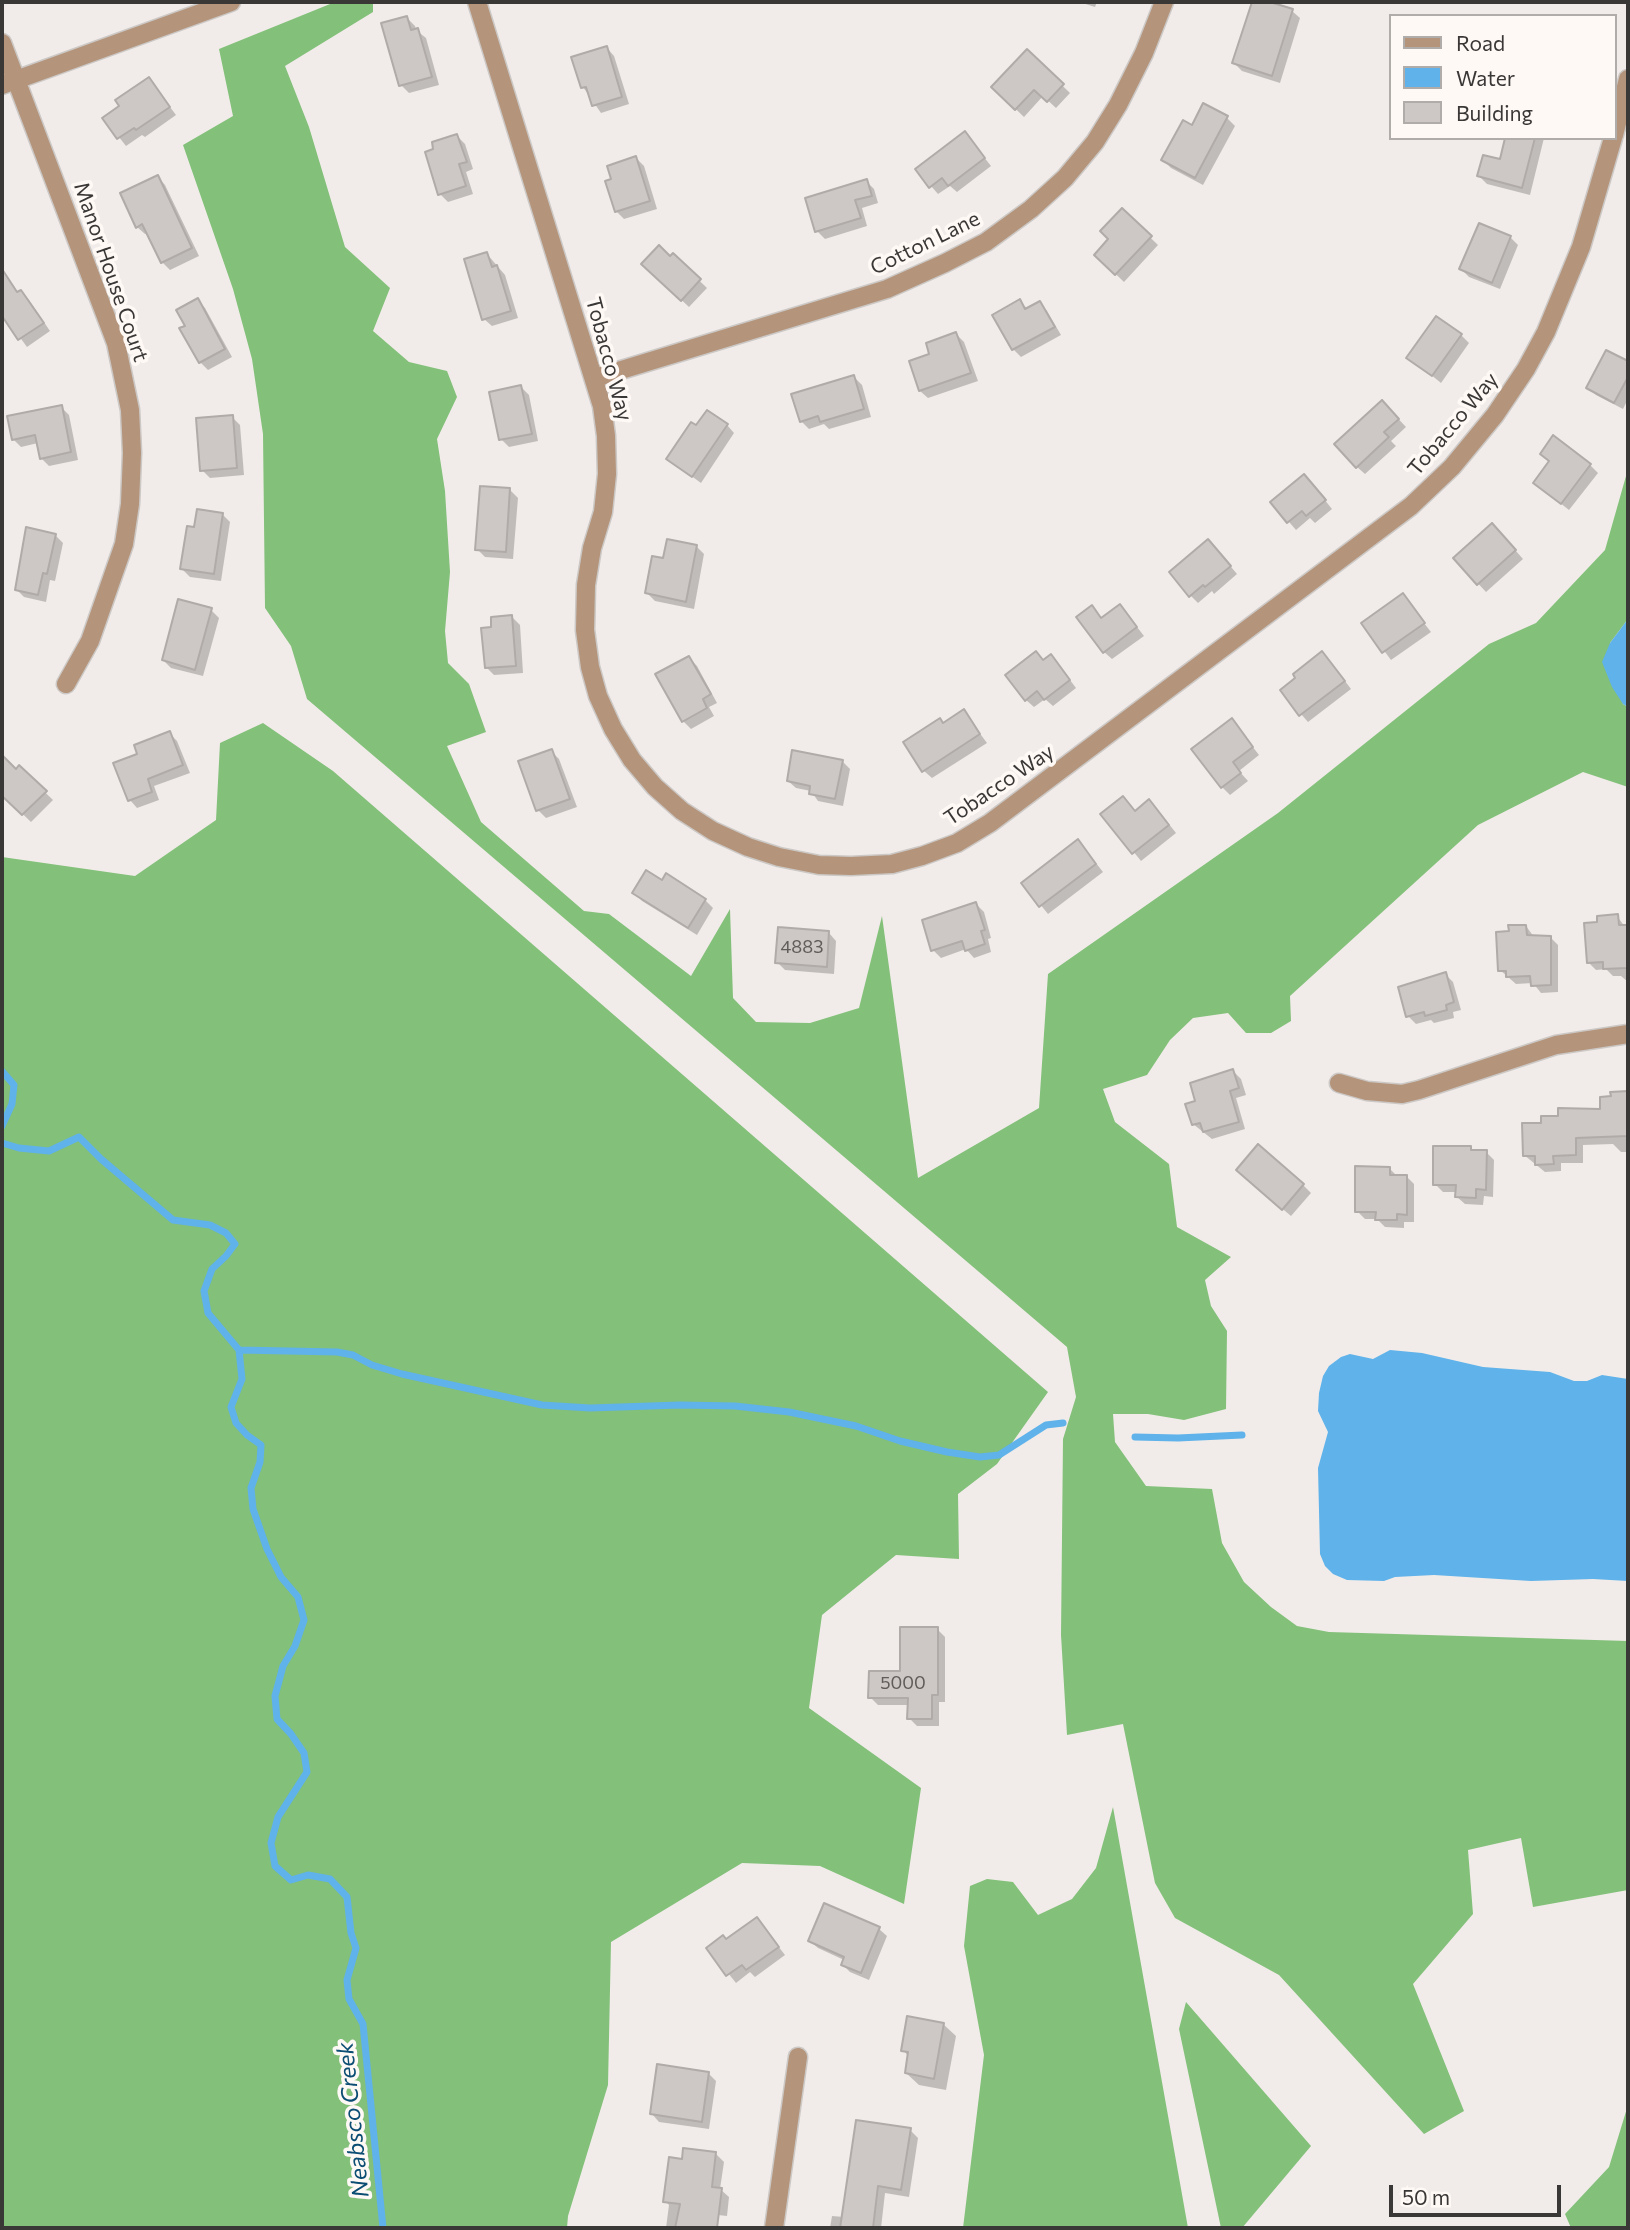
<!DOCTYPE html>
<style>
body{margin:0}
#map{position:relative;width:1630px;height:2230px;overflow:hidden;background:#f1ece9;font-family:Commissioner,sans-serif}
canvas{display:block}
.frame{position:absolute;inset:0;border:4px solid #3a3837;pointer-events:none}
.legend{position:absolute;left:1389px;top:14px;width:228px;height:126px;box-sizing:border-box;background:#fff9f6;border:2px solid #b0acaa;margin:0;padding:9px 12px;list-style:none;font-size:21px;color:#3a3837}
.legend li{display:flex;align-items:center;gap:14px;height:35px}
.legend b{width:35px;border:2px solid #b0acaa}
.scale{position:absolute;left:1389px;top:2185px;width:172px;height:32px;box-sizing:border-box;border:4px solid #3a3837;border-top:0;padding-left:9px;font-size:21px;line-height:24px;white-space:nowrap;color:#3a3837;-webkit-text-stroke:5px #fff9f6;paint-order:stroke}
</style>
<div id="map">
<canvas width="1630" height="2230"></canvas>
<div class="frame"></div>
<ul class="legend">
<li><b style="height:9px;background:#b4947b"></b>Road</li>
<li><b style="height:19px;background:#5fb2ea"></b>Water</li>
<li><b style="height:19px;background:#cdc7c5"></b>Building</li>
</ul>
<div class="scale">50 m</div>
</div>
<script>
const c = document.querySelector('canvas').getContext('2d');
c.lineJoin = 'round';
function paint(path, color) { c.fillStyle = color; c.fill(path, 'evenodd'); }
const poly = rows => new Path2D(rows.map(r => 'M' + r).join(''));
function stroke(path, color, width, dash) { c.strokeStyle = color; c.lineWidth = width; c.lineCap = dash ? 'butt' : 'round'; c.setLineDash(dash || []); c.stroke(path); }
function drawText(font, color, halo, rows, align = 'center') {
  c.font = font + ' Commissioner,sans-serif'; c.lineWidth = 7; c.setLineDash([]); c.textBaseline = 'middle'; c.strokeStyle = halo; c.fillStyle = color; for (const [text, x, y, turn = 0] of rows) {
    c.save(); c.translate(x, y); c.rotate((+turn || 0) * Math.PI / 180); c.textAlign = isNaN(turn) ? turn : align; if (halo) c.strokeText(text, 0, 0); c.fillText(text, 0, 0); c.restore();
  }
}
paint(poly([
 [335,2,373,2,373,12,285,66,309,127,345,247,390,288,373,331,409,362,447,371,457,397,437,439,445,491,450,572,445,631,448,663,469,684,486,732,447,746,481,822,584,911,609,914,691,976,730,909,733,998,756,1022,810,1023,859,1008,882,916,918,1178,1039,1108,1048,974,1278,813,1489,644,1536,623,1605,550,1628,469,1628,619,1610,643,1623,704,1628,707,1628,787,1583,772,1478,825,1290,996,1291,1021,1271,1033,1246,1033,1228,1013,1193,1018,1170,1040,1147,1075,1103,1089,1115,1122,1169,1164,1177,1227,1231,1257,1205,1280,1211,1306,1227,1331,1226,1409,1184,1420,1148,1414,1113,1414,1115,1442,1146,1486,1212,1489,1222,1543,1244,1582,1271,1607,1297,1626,1329,1632,1628,1641,1628,1890,1533,1907,1521,1838,1468,1850,1473,1914,1413,1984,1464,2111,1424,2134,1279,1975,1175,1918,1155,1883,1123,1724,1067,1735,1061,1635,1063,1439,1076,1397,1067,1347,307,699,291,646,265,608,263,434,252,359,233,289,183,145,233,116,219,49],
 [263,723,333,771,1048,1392,997,1464,958,1494,959,1559,896,1555,822,1615,809,1708,921,1788,904,1904,820,1866,742,1863,611,1942,608,2085,568,2216,567,2228,2,2228,2,857,135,876,216,820,220,743],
 [1113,1807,1188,2228,963,2228,984,2055,964,1946,970,1886,987,1879,1013,1882,1038,1915,1072,1899,1096,1868],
 [1186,2002,1311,2146,1242,2228,1221,2228,1179,2029],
 [1628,2105,1628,2228,1571,2228,1565,2214,1609,2167]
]), '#83c07a');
paint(poly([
 [1628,619,1628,707,1623,704,1612,687,1602,662,1610,643],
 [1390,1350,1422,1353,1483,1367,1550,1372,1574,1381,1587,1381,1602,1375,1628,1379,1628,1581,1593,1579,1531,1581,1434,1575,1395,1577,1384,1581,1347,1580,1333,1574,1325,1566,1320,1554,1318,1468,1328,1432,1318,1411,1319,1393,1323,1376,1329,1366,1341,1357,1350,1354,1373,1359]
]), '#5fb2ea');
paint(poly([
 [1079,2,1097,2,1095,7],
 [1253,2,1264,2,1292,11,1300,18,1280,83,1242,71,1234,63],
 [407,18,415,26,416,30,426,38,439,85,409,93,401,85],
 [607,48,614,56,629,104,601,113,583,87],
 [1027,51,1070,93,1056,108,1043,96,1024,117,993,87],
 [149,79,176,115,145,137,142,135,126,146,104,118,121,107],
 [1204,106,1227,118,1235,126,1203,185,1171,168,1163,160,1193,127],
 [965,133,991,166,957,192,950,186,938,194,931,186],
 [457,136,465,144,473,169,466,172,473,194,448,202,440,194],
 [1507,138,1544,138,1530,195,1487,184,1479,176,1501,161],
 [636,158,644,166,657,209,624,219,616,211],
 [158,177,165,185,199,256,170,270,162,262,148,233,145,234,137,227],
 [866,181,874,189,878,203,862,208,867,226,825,239,817,231],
 [1122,210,1158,245,1124,282,1096,255,1111,239],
 [1510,237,1518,245,1500,289,1469,277,1461,269],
 [487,254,505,275,518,318,492,326,484,319],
 [673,255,707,288,689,307,643,264,670,258],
 [5,277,19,294,21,292,29,300,50,331,27,347,2,313,2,280],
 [198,300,205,308,232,357,208,370,200,362,187,326],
 [1020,302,1028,309,1040,303,1047,311,1061,335,1021,357,1013,349],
 [956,334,964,342,978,381,928,398,920,391,911,362,932,355],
 [1461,335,1469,343,1441,383,1409,357],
 [1607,352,1628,363,1628,399,1623,409,1596,395,1588,387],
 [854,377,862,385,871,417,829,429,824,424,809,429,801,421],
 [521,387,529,395,538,441,509,447,501,439],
 [61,407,69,415,78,460,49,466,41,458,38,443,21,447,13,439],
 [1390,410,1406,427,1391,441,1396,446,1365,474,1357,467],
 [232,417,240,425,244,475,210,478,202,470],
 [727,425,734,433,701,483,668,459,697,427],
 [1590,465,1598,473,1569,510,1535,483],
 [1312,484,1332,509,1315,523,1310,518,1296,530,1272,502],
 [510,490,518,498,513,559,485,557,477,549],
 [222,514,230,522,221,581,190,577,182,569,195,529],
 [27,529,55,535,63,543,55,581,50,580,46,602,24,597,16,589],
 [1500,533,1523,559,1486,592,1455,559],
 [696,546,704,554,694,609,655,601,647,593,664,560],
 [1216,549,1237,574,1214,594,1212,591,1198,603,1190,595],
 [1403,596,1431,632,1391,660,1364,624],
 [1092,608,1103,619,1127,614,1144,636,1112,659,1104,652],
 [211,610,219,618,203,676,171,668,163,660],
 [512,617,520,625,523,673,494,675,486,667,493,629],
 [689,658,697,666,717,703,709,707,714,716,691,729,683,721],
 [1044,661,1058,664,1076,688,1053,706,1045,699,1034,707,1026,700],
 [1330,661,1351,689,1308,722,1301,714],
 [964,712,987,743,932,778,924,771],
 [1239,729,1259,755,1239,771,1248,781,1230,795,1222,787],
 [169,733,177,741,190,773,154,786,159,800,137,808,130,800,139,755],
 [551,751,559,759,577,807,546,818,538,810],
 [2,758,16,772,20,768,53,800,31,822,2,794],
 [842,761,850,769,843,806,818,801,811,791,796,788,788,781],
 [1157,809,1176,833,1141,861,1103,814],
 [1085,849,1103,872,1048,914,1023,883],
 [666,876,705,900,713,908,697,935,642,901,634,893,663,882],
 [976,904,984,912,991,938,988,939,991,952,974,958,966,949,941,958,933,950],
 [1617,916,1625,927,1628,927,1628,982,1621,976,1613,976,1606,969,1596,970,1588,962,1599,924],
 [1526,926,1534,937,1550,937,1558,945,1558,992,1541,993,1533,983,1516,984,1500,970,1511,933],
 [829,933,836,941,834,974,785,970,777,962],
 [1445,974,1453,982,1461,1010,1453,1012,1454,1018,1434,1023,1431,1020,1416,1024,1408,1016],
 [1233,1071,1241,1079,1246,1095,1236,1098,1245,1129,1212,1139,1193,1124,1197,1102],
 [1628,1092,1628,1152,1621,1152,1613,1144,1583,1145,1583,1163,1561,1163,1561,1171,1545,1172,1524,1155,1543,1124,1560,1117,1602,1111,1612,1098,1612,1093],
 [1470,1148,1474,1152,1486,1152,1494,1160,1493,1197,1484,1196,1483,1205,1465,1204,1457,1197,1457,1192,1443,1192,1435,1184],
 [1390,1169,1397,1176,1406,1176,1414,1184,1414,1222,1404,1222,1404,1228,1385,1227,1377,1219,1365,1219,1357,1211],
 [1246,1178,1303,1185,1311,1193,1291,1216],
 [937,1629,945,1637,945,1702,939,1702,939,1726,917,1726,909,1718,909,1705,878,1705,870,1697,901,1673],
 [757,1919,785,1955,755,1977,750,1972,736,1983,708,1948,727,1941],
 [879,1929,887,1936,869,1980,850,1972,843,1965,844,1960,818,1948,810,1941],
 [943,2024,956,2036,946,2090,919,2085,906,2073,909,2057,903,2050],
 [708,2073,716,2081,709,2129,659,2122,652,2114],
 [910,2130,918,2138,909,2197,885,2193,881,2228,830,2228,832,2216,844,2217],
 [716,2154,724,2162,720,2189,729,2197,727,2216,718,2215,716,2228,666,2228,669,2205,665,2201,683,2161]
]), '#0003');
stroke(poly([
 [2,1071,14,1085,12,1104,2,1126],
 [2,1143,19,1148,49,1151,79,1137,101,1159,173,1220,210,1225,226,1233,235,1244,226,1256,212,1269,204,1291,208,1313,239,1350,242,1379,231,1407,236,1423,247,1435,261,1445,260,1462,251,1488,253,1509,267,1549,281,1577,298,1597,304,1620,295,1646,283,1666,275,1696,277,1719,291,1734,304,1753,307,1772,278,1817,271,1843,275,1866,291,1880,308,1875,330,1879,347,1897,351,1933,356,1948,347,1980,349,1999,363,2024,383,2228],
 [239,1350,337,1352,353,1355,372,1365,402,1374,542,1405,590,1408,680,1405,735,1406,789,1412,856,1426,900,1441,947,1452,980,1457,999,1455,1046,1425,1063,1423],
 [1135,1437,1178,1438,1242,1435]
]), '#5fb2ea', 7);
const building = poly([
 [1252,2,1270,2,1293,9,1272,76,1232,63,1252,2],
 [407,16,411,30,418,28,432,77,399,86,381,23,407,16],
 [607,46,622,97,592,106,586,87,581,88,571,57,607,46],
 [1027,49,1064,84,1047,102,1034,90,1015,110,991,87,1027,49],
 [149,77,170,107,136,130,134,128,117,139,102,118,119,106,115,100,149,77],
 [1203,103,1228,116,1195,178,1161,160,1183,120,1192,125,1203,103],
 [965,131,985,158,948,186,942,178,929,188,915,169,965,131],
 [457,134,467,162,459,164,466,186,438,195,425,152,433,149,432,142,457,134],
 [1505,138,1535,138,1522,188,1477,176,1483,155,1500,159,1505,138],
 [636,156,650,201,615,212,605,181,611,179,607,166,636,156],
 [158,175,192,248,161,263,142,224,136,228,120,193,158,175],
 [867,179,872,196,855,200,861,218,815,232,805,198,867,179],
 [1122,208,1152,236,1115,275,1094,255,1108,239,1100,231,1122,208],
 [1479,223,1511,236,1492,283,1459,269,1479,223],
 [659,245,670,256,673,253,701,279,681,301,641,264,659,245],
 [487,252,492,267,497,265,511,311,482,320,464,259,487,252],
 [2,269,17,292,21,290,44,323,18,340,2,316,2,269],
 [198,298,225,349,199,363,179,328,185,326,176,310,198,298],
 [1020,299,1025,309,1040,301,1055,327,1012,350,992,315,1020,299],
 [1436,316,1462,334,1432,376,1406,358,1436,316],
 [956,332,971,373,919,391,909,361,929,354,926,343,956,332],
 [1606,350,1628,361,1628,377,1614,403,1586,388,1606,350],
 [854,375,864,409,820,422,818,416,800,422,791,394,854,375],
 [521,385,532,434,499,440,489,392,521,385],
 [1382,400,1399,419,1384,432,1389,437,1356,468,1334,444,1382,400],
 [62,405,71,452,40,459,35,435,12,440,7,416,62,405],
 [707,410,728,424,692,477,666,459,691,422,696,425,707,410],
 [233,415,237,468,200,471,196,418,233,415],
 [1553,435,1591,464,1561,504,1533,483,1549,461,1540,454,1553,435],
 [1304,474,1326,500,1306,516,1302,511,1287,523,1270,502,1304,474],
 [480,486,510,488,506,552,475,550,480,486],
 [197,509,223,513,214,574,180,569,187,526,194,527,197,509],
 [1492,523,1516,550,1477,585,1453,558,1492,523],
 [26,527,56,534,47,574,43,573,38,595,15,590,26,527],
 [667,539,697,545,686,602,645,593,652,556,663,558,667,539],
 [1208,539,1231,566,1205,587,1203,585,1189,597,1169,572,1208,539],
 [1403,593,1425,623,1382,653,1361,623,1403,593],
 [178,599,212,608,195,670,162,660,178,599],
 [1120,604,1137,627,1103,653,1076,617,1092,605,1101,618,1120,604],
 [512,615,516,666,485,668,481,628,491,627,491,617,512,615],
 [1036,651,1043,660,1051,654,1070,680,1044,700,1037,691,1025,701,1005,675,1036,651],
 [1322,651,1345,681,1299,716,1280,690,1295,678,1293,674,1322,651],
 [689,656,711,694,703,699,707,708,682,722,655,674,689,656],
 [964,709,980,734,922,772,903,742,940,718,943,723,964,709],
 [1232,718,1253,747,1233,762,1241,773,1221,788,1191,749,1232,718],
 [170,731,183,765,148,779,152,792,128,801,113,763,137,754,134,745,170,731],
 [552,749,570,799,536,811,518,761,552,749],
 [792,750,843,760,835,799,809,794,810,786,787,781,792,750],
 [2,755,16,769,19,765,47,791,22,815,2,796,2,755],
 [1123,796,1135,811,1149,799,1169,825,1132,854,1100,814,1123,796],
 [1078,839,1096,864,1039,907,1021,883,1078,839],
 [646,870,662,880,666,873,706,899,688,928,632,893,646,870],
 [976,902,985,930,981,931,985,944,965,951,962,941,931,951,922,920,976,902],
 [1618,914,1619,925,1628,925,1628,968,1603,969,1603,962,1587,963,1584,923,1597,922,1597,916,1618,914],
 [1508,925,1526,925,1527,935,1551,936,1551,985,1531,986,1530,976,1506,977,1506,971,1498,971,1496,932,1509,931,1508,925],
 [778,927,829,931,827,967,775,963,778,927],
 [1446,972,1454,1002,1446,1005,1447,1010,1425,1016,1424,1012,1406,1017,1398,987,1446,972],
 [1233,1069,1239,1088,1230,1091,1239,1122,1203,1132,1200,1123,1192,1125,1185,1104,1195,1101,1190,1083,1233,1069],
 [1628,1091,1628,1136,1576,1138,1576,1155,1553,1156,1554,1164,1535,1165,1535,1156,1523,1156,1522,1123,1541,1123,1541,1116,1558,1116,1558,1108,1600,1109,1600,1097,1611,1096,1610,1092,1628,1091],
 [1258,1144,1304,1184,1282,1210,1236,1170,1258,1144],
 [1433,1146,1471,1146,1471,1150,1487,1150,1486,1190,1476,1189,1476,1198,1455,1197,1456,1185,1433,1185,1433,1146],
 [1355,1166,1390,1167,1390,1175,1407,1175,1407,1215,1397,1214,1397,1220,1375,1220,1376,1212,1355,1212,1355,1166],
 [900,1627,938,1627,938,1695,932,1695,932,1719,907,1719,908,1698,868,1698,869,1671,900,1671,900,1627],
 [824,1903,880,1927,861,1973,841,1965,844,1957,808,1941,824,1903],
 [757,1917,779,1947,746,1970,742,1965,726,1976,706,1948,723,1935,726,1939,757,1917],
 [907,2016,944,2023,934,2079,905,2073,908,2052,901,2051,907,2016],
 [657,2064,709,2072,702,2122,650,2114,657,2064],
 [856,2120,911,2128,901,2190,878,2186,873,2228,840,2228,856,2120],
 [683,2148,716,2152,712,2187,722,2188,717,2228,675,2228,680,2204,663,2202,669,2157,682,2159,683,2148]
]);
paint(building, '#cdc7c5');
stroke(building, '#b0aaa9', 2);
const minor = poly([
 [477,2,602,406,606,436,607,474,603,512,592,548,586,585,585,630,590,667,598,696,613,729,632,760,655,787,682,811,713,831,748,847,779,857,819,865,851,866,892,864,922,856,957,843,990,823,1411,506,1452,467,1495,415,1526,369,1546,332,1581,247,1613,138],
 [2,43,116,343,130,410,132,453,130,504,124,544,90,641,66,684],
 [2,85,231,2],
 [1614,135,1628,79],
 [595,378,887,289,945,263,986,242,1031,209,1065,178,1095,142,1118,105,1144,53,1164,2],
 [1339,1083,1367,1091,1402,1094,1419,1090,1556,1045,1628,1034],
 [774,2228,798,2057]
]);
stroke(minor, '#ccc8c5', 21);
stroke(minor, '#b4947b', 18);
drawText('18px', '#5f5c5a', null, [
 ["4883",802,947],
 ["5000",903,1683]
]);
drawText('21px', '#3a3837', '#fff9f6', [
 ["Cotton Lane",925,243,-26],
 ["Manor House Court",111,272,71],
 ["Tobacco Way",609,359,75],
 ["Tobacco Way",1453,424,-50],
 ["Tobacco Way",999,785,-34]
]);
drawText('italic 23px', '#0c4e73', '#fff9f6', [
 ["Neabsco Creek",353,2120,-96]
]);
</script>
